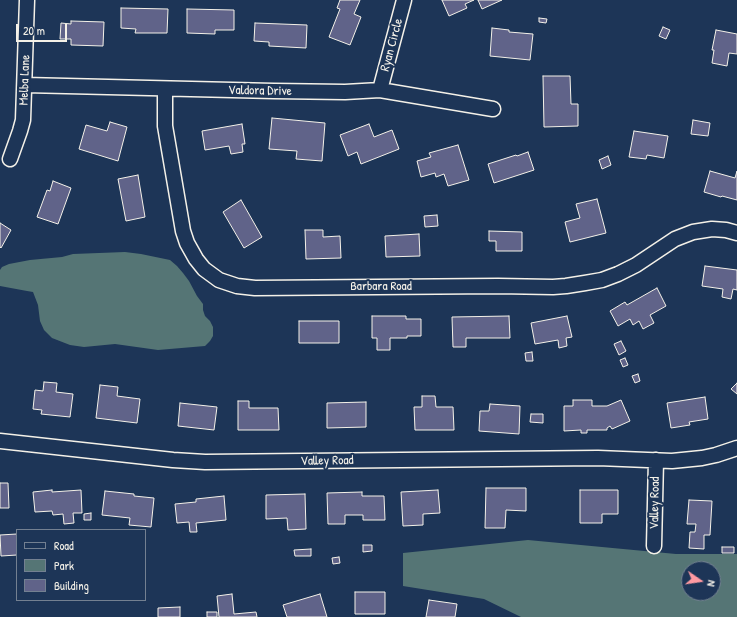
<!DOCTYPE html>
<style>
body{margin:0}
#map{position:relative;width:737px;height:617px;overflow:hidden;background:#1d3557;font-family:"Patrick Hand",sans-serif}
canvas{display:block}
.legend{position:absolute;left:16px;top:529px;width:130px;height:72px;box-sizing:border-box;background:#1d3557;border:1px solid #738091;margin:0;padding:5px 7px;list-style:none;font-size:12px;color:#f4f1e8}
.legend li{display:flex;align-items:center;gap:8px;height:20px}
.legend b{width:20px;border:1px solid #738091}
.north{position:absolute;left:681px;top:561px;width:40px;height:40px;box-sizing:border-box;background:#1d3557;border:1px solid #738091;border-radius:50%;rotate:103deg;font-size:11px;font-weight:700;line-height:16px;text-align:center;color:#f4f1e8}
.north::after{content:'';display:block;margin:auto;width:14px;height:18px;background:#ff9aa2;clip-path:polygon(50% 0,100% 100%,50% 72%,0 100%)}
.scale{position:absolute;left:16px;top:24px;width:51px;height:18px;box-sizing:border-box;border:2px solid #f4f1e8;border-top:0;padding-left:5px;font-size:12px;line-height:14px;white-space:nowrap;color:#f4f1e8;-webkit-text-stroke:3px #1d3557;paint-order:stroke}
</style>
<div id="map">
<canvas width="737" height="617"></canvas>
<ul class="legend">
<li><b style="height:5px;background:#1d3557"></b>Road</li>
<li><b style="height:11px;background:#557575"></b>Park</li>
<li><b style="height:11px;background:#606389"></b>Building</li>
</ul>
<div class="north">N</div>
<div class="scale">20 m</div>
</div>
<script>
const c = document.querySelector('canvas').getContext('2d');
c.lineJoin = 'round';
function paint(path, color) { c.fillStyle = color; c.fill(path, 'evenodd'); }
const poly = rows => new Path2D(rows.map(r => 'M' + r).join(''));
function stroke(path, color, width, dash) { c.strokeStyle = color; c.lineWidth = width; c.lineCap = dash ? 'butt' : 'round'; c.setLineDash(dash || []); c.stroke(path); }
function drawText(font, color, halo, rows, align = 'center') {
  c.font = font + ' "Patrick Hand",sans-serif'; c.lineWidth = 4; c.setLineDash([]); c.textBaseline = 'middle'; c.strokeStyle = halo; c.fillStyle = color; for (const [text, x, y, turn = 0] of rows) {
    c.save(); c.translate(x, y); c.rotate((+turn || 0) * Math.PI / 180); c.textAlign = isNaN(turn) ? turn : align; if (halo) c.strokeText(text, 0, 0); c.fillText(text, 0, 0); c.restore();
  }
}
paint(poly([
 [125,252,141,254,170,260,177,266,183,273,189,281,197,296,203,304,203,310,205,316,210,321,213,327,213,336,210,341,205,346,158,350,115,344,84,347,70,345,52,338,44,330,40,321,38,305,33,292,27,291,0,286,0,270,2,267,9,264,30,260,62,257,73,254],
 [528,540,676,554,737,554,737,617,521,617,484,599,403,586,403,553],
 [689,569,713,569,713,593,689,593]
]), '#557575');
const building = poly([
 [340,0,360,0,354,14,361,17,350,45,329,37,340,9,337,8,340,0],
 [442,0,474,0,465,4,467,8,449,16,442,0],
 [478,0,502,0,482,9,478,0],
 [121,8,168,9,167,33,135,33,136,29,121,28,121,8],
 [187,9,234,10,234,30,215,30,215,34,187,33,187,9],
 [539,18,547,19,546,23,539,22,539,18],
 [71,21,104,22,103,46,71,45,71,39,60,39,61,23,71,24,71,21],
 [255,23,307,25,306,48,269,46,269,42,254,41,255,23],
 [663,27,670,30,666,39,659,36,663,27],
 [492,28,509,30,509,32,533,34,530,60,490,56,492,28],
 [716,30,737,34,737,54,729,53,727,66,712,63,714,50,712,50,716,30],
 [543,76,570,76,571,104,578,104,578,126,544,127,543,76],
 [272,118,325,123,322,161,296,159,297,151,269,149,272,118],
 [693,120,710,123,708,136,691,134,693,120],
 [110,122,127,127,118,161,79,149,86,125,107,131,110,122],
 [242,124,245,144,242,144,243,152,231,154,229,146,205,150,202,131,242,124],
 [369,124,374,137,392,130,399,149,361,164,357,152,348,156,340,135,369,124],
 [634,131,668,136,664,158,647,155,646,159,629,157,634,131],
 [458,145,469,180,448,186,444,174,436,177,435,173,421,177,417,161,431,157,429,153,458,145],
 [528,152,534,170,494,183,488,164,516,155,517,156,528,152],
 [608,156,611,165,602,169,599,160,608,156],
 [710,171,735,178,737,171,737,200,722,196,721,197,704,192,710,171],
 [138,175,145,217,126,221,118,179,138,175],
 [53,181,71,188,58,224,37,217,47,190,50,191,53,181],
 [597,199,606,233,570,242,565,222,580,218,576,204,597,199],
 [241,200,262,237,244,248,223,212,241,200],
 [437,215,438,226,425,227,424,216,437,215],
 [0,223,11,230,1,248,0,247,0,223],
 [305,230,323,230,323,237,340,236,341,258,306,259,305,230],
 [489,231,522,232,522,251,496,251,496,241,489,241,489,231],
 [419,234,420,256,386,257,385,236,419,234],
 [705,266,737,270,737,290,733,289,731,299,722,297,723,289,702,286,705,266],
 [657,288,666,306,650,315,654,323,643,329,639,321,633,325,630,319,618,326,610,311,625,302,627,305,657,288],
 [372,316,406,316,406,319,421,319,421,336,407,336,407,338,390,338,390,350,377,350,377,338,372,338,372,316],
 [509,316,510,338,466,338,466,347,453,347,452,317,509,316],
 [567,316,572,337,566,338,567,346,559,348,558,340,535,344,531,323,567,316],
 [299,321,339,321,339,343,299,343,299,321],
 [621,341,626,351,619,355,614,344,621,341],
 [532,352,533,361,526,361,525,353,532,352],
 [625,358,628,365,623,367,620,360,625,358],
 [638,374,640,381,635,383,632,376,638,374],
 [44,382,57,383,56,392,73,394,70,417,41,414,42,410,33,409,35,390,43,391,44,382],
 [737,383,737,394,731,389,737,383],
 [100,385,118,387,117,396,140,399,137,423,96,418,100,385],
 [422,396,435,396,436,407,453,407,454,430,415,430,414,407,422,407,422,396],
 [705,397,708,419,689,422,690,425,671,428,667,403,705,397],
 [573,400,592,400,592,406,607,406,621,400,630,421,612,429,610,426,607,428,607,430,587,430,587,433,581,433,581,430,564,431,564,406,573,406,573,400],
 [238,401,249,401,249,408,278,408,279,430,238,430,238,401],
 [366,402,366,427,327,428,327,403,366,402],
 [180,403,217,407,214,430,178,426,180,403],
 [490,404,520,406,519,434,479,431,480,411,489,411,490,404],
 [531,414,543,414,543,423,530,422,531,414],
 [0,483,8,483,9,508,0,508,0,483],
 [486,488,526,488,526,511,506,510,505,528,485,528,486,488],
 [52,490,52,492,81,490,82,513,73,513,74,523,64,524,63,514,53,515,52,511,35,512,33,492,52,490],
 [438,490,440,513,423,514,423,525,403,526,401,492,438,490],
 [580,490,618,490,618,514,602,514,602,523,580,523,580,490],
 [105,491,134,494,134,496,154,498,151,527,129,525,130,518,102,515,105,491],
 [362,492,362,496,384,496,385,520,363,520,363,515,345,515,345,524,328,524,327,493,362,492],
 [305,494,306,529,288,530,287,518,266,519,266,495,305,494],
 [224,496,226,520,196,523,197,532,190,532,189,522,177,523,175,504,196,502,196,499,224,496],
 [689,500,712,501,710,535,704,535,704,549,689,548,690,532,695,532,696,524,687,524,689,500],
 [91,513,91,520,84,520,84,514,91,513],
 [17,534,17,555,1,556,0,535,17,534],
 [363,545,372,545,372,551,363,552,363,545],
 [722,547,734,547,734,553,722,553,722,547],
 [311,549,311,556,295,556,294,550,311,549],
 [339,557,340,563,333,564,332,558,339,557],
 [355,592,385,592,385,614,355,614,355,592],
 [232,594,234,614,256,612,257,617,219,617,217,596,232,594],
 [320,594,327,617,287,617,283,605,320,594],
 [429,600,457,604,455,617,426,617,429,600],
 [180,607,180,617,158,617,158,608,180,607],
 [207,612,217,612,217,617,207,617,207,612]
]);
paint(building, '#606389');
stroke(building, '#f4f1e8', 1);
const street = poly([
 [25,85,274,91,345,92,380,90,493,109],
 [165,89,165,126,183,231,187,243,196,259,204,269,219,280,237,286,255,288,498,286,553,287,566,286,585,283,602,280,618,274,636,265,675,239,693,232,712,229,726,230,737,233],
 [380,90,404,0],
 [10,159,20,131,23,120,27,0],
 [0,441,173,460,205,462,598,458,672,461,702,458,716,455,737,448],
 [654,546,656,460]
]);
stroke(street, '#f4f1e8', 17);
stroke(street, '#1d3557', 14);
drawText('13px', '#f4f1e8', '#1d3557', [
 ["Ryan Circle",392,45,-75],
 ["Melba Lane",25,80,-88],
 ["Valdora Drive",260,91,1],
 ["Barbara Road",381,287],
 ["Valley Road",327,461,-1],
 ["Valley Road",655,503,-89]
]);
</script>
